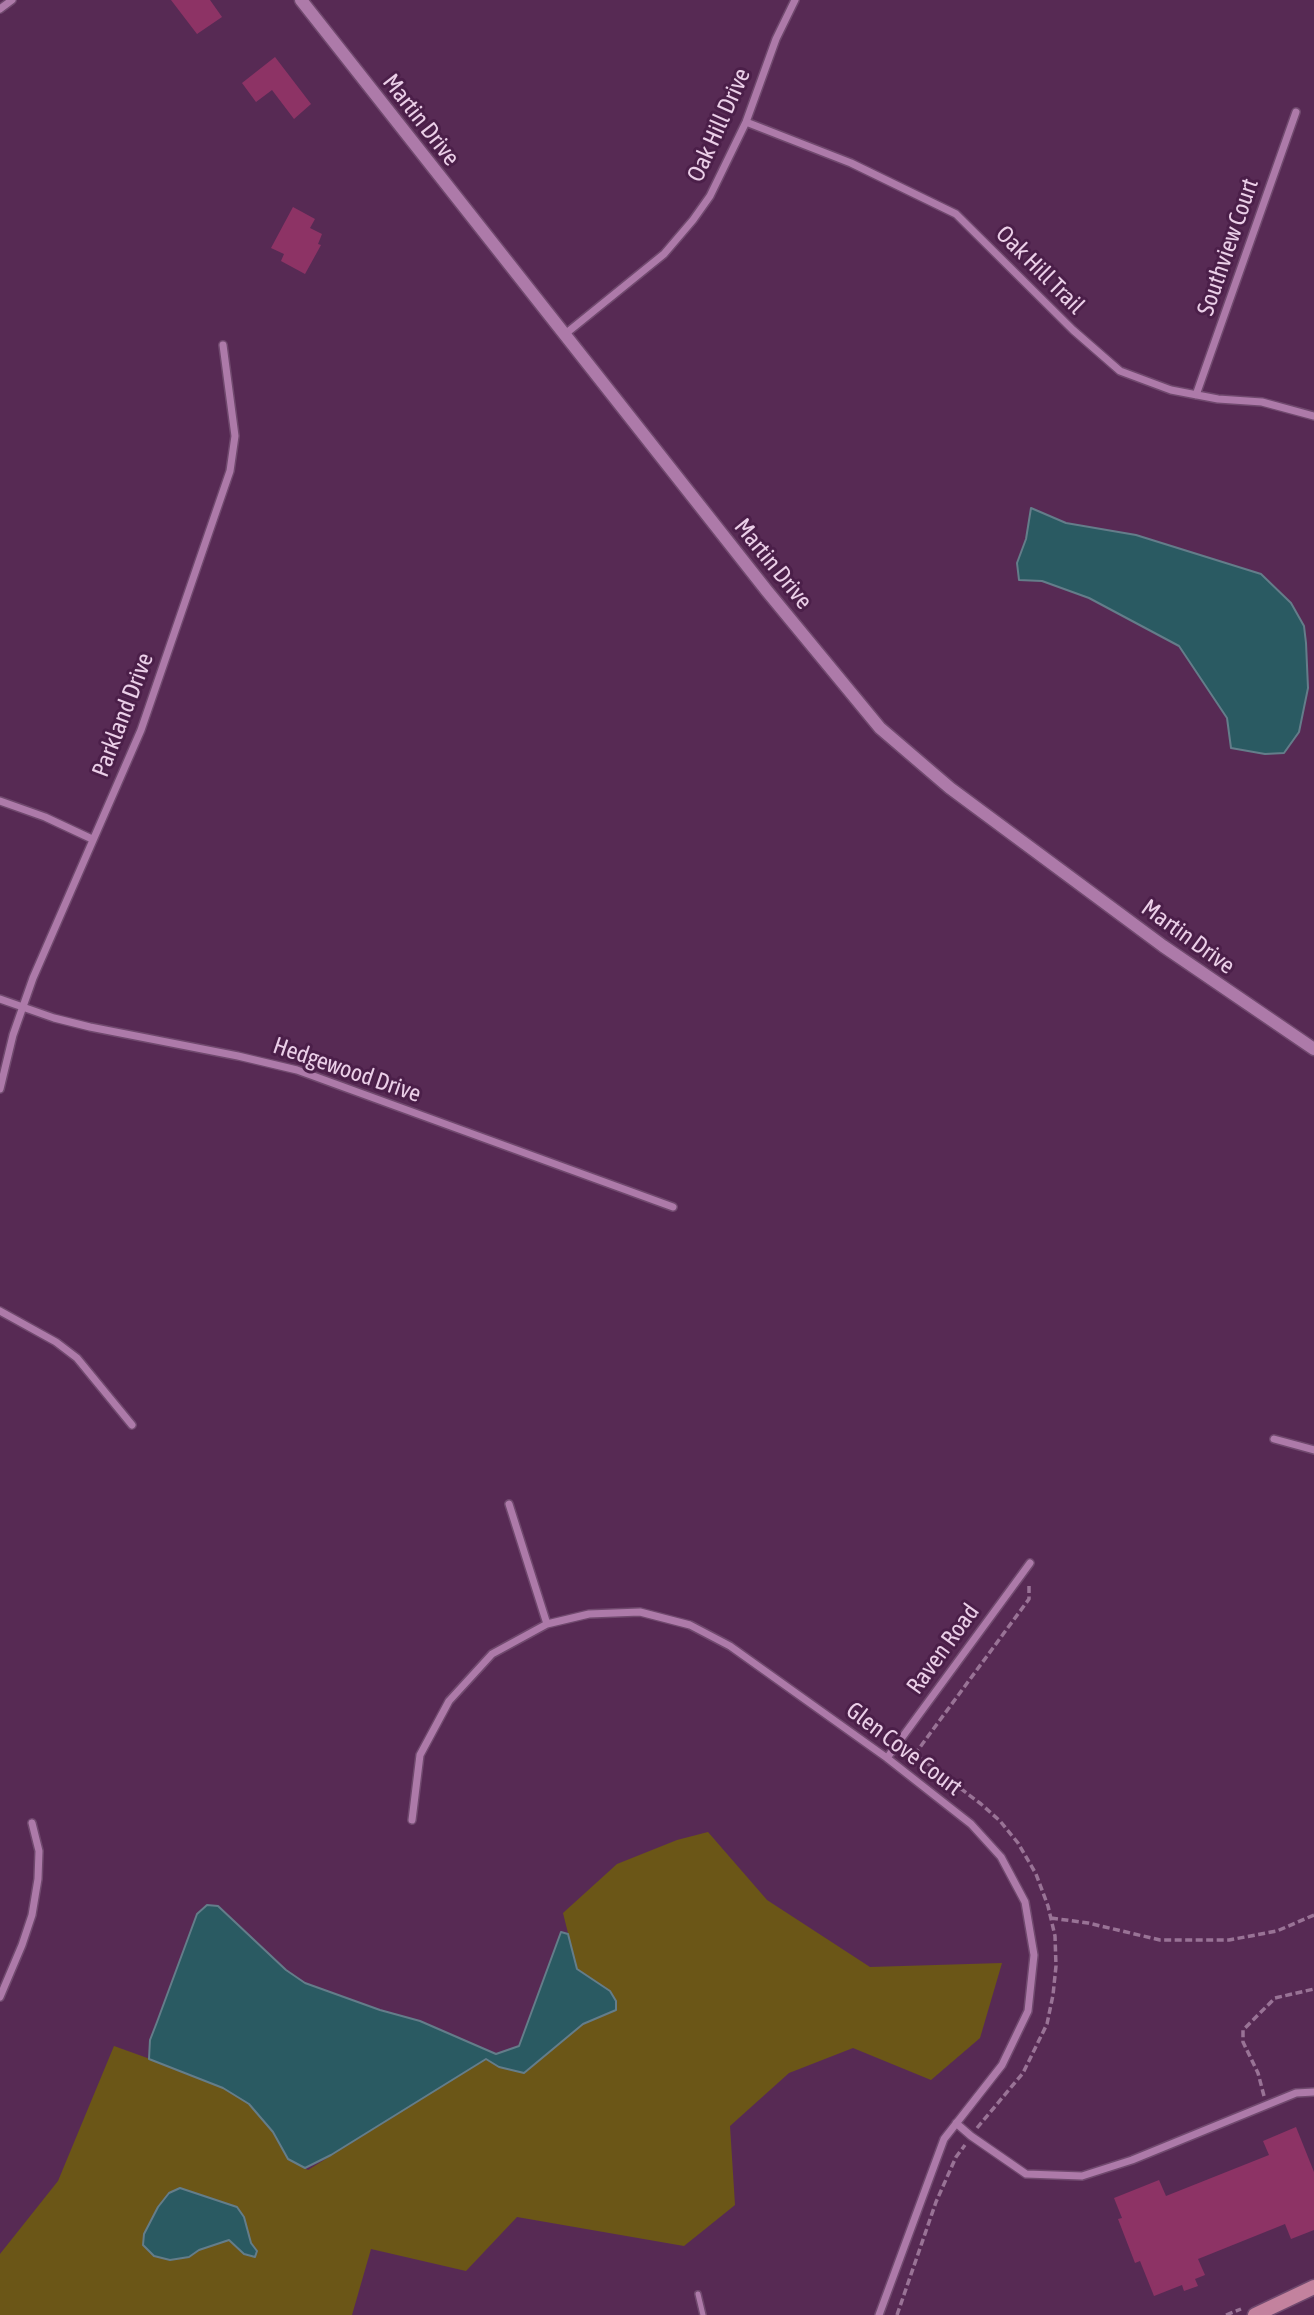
<!DOCTYPE html>
<style>
body{margin:0}
canvas{display:block;background:#572a54}
</style>
<canvas width="1314" height="2315"></canvas>
<script>
const c = document.querySelector('canvas').getContext('2d');
c.lineJoin = 'round';
function paint(path, color) { c.fillStyle = color; c.fill(path, 'evenodd'); }
const poly = rows => new Path2D(rows.map(r => 'M' + r).join(''));
function stroke(path, color, width, dash) { c.strokeStyle = color; c.lineWidth = width; c.lineCap = dash ? 'butt' : 'round'; c.setLineDash(dash || []); c.stroke(path); }
function drawText(font, color, halo, rows, align = 'center') {
  c.font = font + ' "Asap Condensed",sans-serif'; c.lineWidth = 6; c.setLineDash([]); c.textBaseline = 'middle'; c.strokeStyle = halo; c.fillStyle = color; for (const [text, x, y, turn = 0] of rows) {
    c.save(); c.translate(x, y); c.rotate((+turn || 0) * Math.PI / 180); c.textAlign = isNaN(turn) ? turn : align; if (halo) c.strokeText(text, 0, 0); c.fillText(text, 0, 0); c.restore();
  }
}
paint(poly([
 [708,1832,767,1900,870,1967,1002,1963,980,2038,931,2080,853,2048,789,2073,730,2126,735,2205,684,2246,517,2217,466,2271,371,2249,352,2315,0,2315,0,2254,58,2181,114,2046,189,2073,223,2088,249,2104,273,2132,288,2159,308,2170,486,2059,499,2067,524,2073,583,2024,616,2010,610,1991,577,1969,563,1913,617,1864,677,1840]
]), '#6b5617');
const water = poly([
 [1031,508,1066,523,1136,535,1261,574,1291,603,1304,626,1306,643,1308,688,1299,732,1284,753,1265,754,1231,748,1227,718,1179,646,1089,598,1042,581,1019,580,1017,563,1026,539,1031,508],
 [207,1905,218,1906,286,1970,305,1983,380,2010,420,2021,496,2054,519,2046,561,1932,568,1934,577,1969,610,1991,616,2001,616,2010,583,2024,524,2073,499,2067,486,2059,331,2155,305,2168,288,2159,273,2132,249,2104,223,2088,149,2059,150,2040,157,2022,197,1914,207,1905],
 [180,2188,237,2207,244,2217,251,2243,257,2251,255,2257,244,2254,229,2240,199,2250,189,2257,170,2260,154,2256,143,2245,144,2234,158,2207,169,2193,180,2188]
]);
paint(water, '#2a5a62');
stroke(water, '#647d8a', 2);
paint(poly([
 [171,0,210,0,222,17,197,34],
 [275,57,311,104,294,119,272,90,256,102,242,83],
 [293,207,315,219,310,228,322,234,318,244,321,245,305,274,281,261,284,254,271,248],
 [1296,2127,1314,2172,1314,2230,1291,2239,1285,2224,1198,2259,1205,2275,1195,2279,1198,2286,1184,2291,1182,2285,1154,2296,1140,2261,1135,2263,1118,2219,1122,2218,1114,2198,1159,2180,1166,2196,1269,2155,1263,2141]
]), '#8d3365');
const service = poly([
 [698,2294,703,2315]
]);
const minor = poly([
 [0,9,12,0],
 [746,122,851,163,956,214,1073,330,1120,371,1171,390,1218,399,1262,402,1314,416],
 [564,335,664,254,693,220,710,196,746,122,776,39,795,0],
 [1196,395,1296,112],
 [0,801,45,817,92,839],
 [0,999,54,1018,90,1027,238,1056,297,1070,673,1207],
 [0,1089,13,1035,33,978,141,730,230,471,235,436,223,345],
 [0,1311,56,1342,77,1358,132,1425],
 [1274,1439,1314,1450],
 [509,1504,547,1624],
 [887,1758,1030,1563],
 [412,1820,420,1755,449,1701,492,1654,547,1624,589,1614,640,1612,690,1625,730,1646,887,1758,971,1824,1001,1857,1025,1902,1034,1955,1028,2011,1002,2065,944,2139,879,2315],
 [0,1997,22,1945,32,1915,38,1879,39,1851,32,1823],
 [956,2123,971,2136,1026,2174,1082,2176,1132,2160,1296,2093,1314,2092]
]);
const tertiary = poly([
 [301,0,767,591,880,728,950,788,1163,946,1314,1049]
]);
const secondary = poly([
 [1255,2315,1314,2287]
]);
stroke(service, '#70496e', 8);
stroke(minor, '#70496e', 10);
stroke(tertiary, '#70496e', 15);
stroke(secondary, '#70496e', 17);
stroke(poly([
 [1051,1918,1088,1923,1160,1940,1229,1940,1277,1931,1314,1915],
 [1264,2096,1258,2073,1243,2042,1243,2030,1275,1998,1314,1989],
 [977,2128,1023,2073,1047,2024,1053,1995,1056,1966,1055,1936,1048,1906,1036,1874,1018,1843,1000,1821,981,1804,915,1754,1029,1599,1029,1586],
 [897,2315,936,2202,956,2157,965,2145],
 [1226,2315,1241,2309]
]), '#997396', 3.5, [7, 3.5]);
stroke(service, '#ad7aa9', 5);
stroke(minor, '#ad7aa9', 7);
stroke(tertiary, '#ad7aa9', 12);
stroke(secondary, '#c3829e', 14);
drawText('24px', '#ebcfe8', '#4b1f49', [
 ["Martin Drive",421,120,52],
 ["Oak Hill Drive",719,125,-66],
 ["Southview Court",1228,247,-71],
 ["Oak Hill Trail",1040,270,45],
 ["Martin Drive",773,564,51],
 ["Parkland Drive",123,715,-69],
 ["Martin Drive",1188,937,36],
 ["Hedgewood Drive",347,1070,19],
 ["Raven Road",943,1649,-54],
 ["Glen Cove Court",904,1749,37]
]);
</script>
